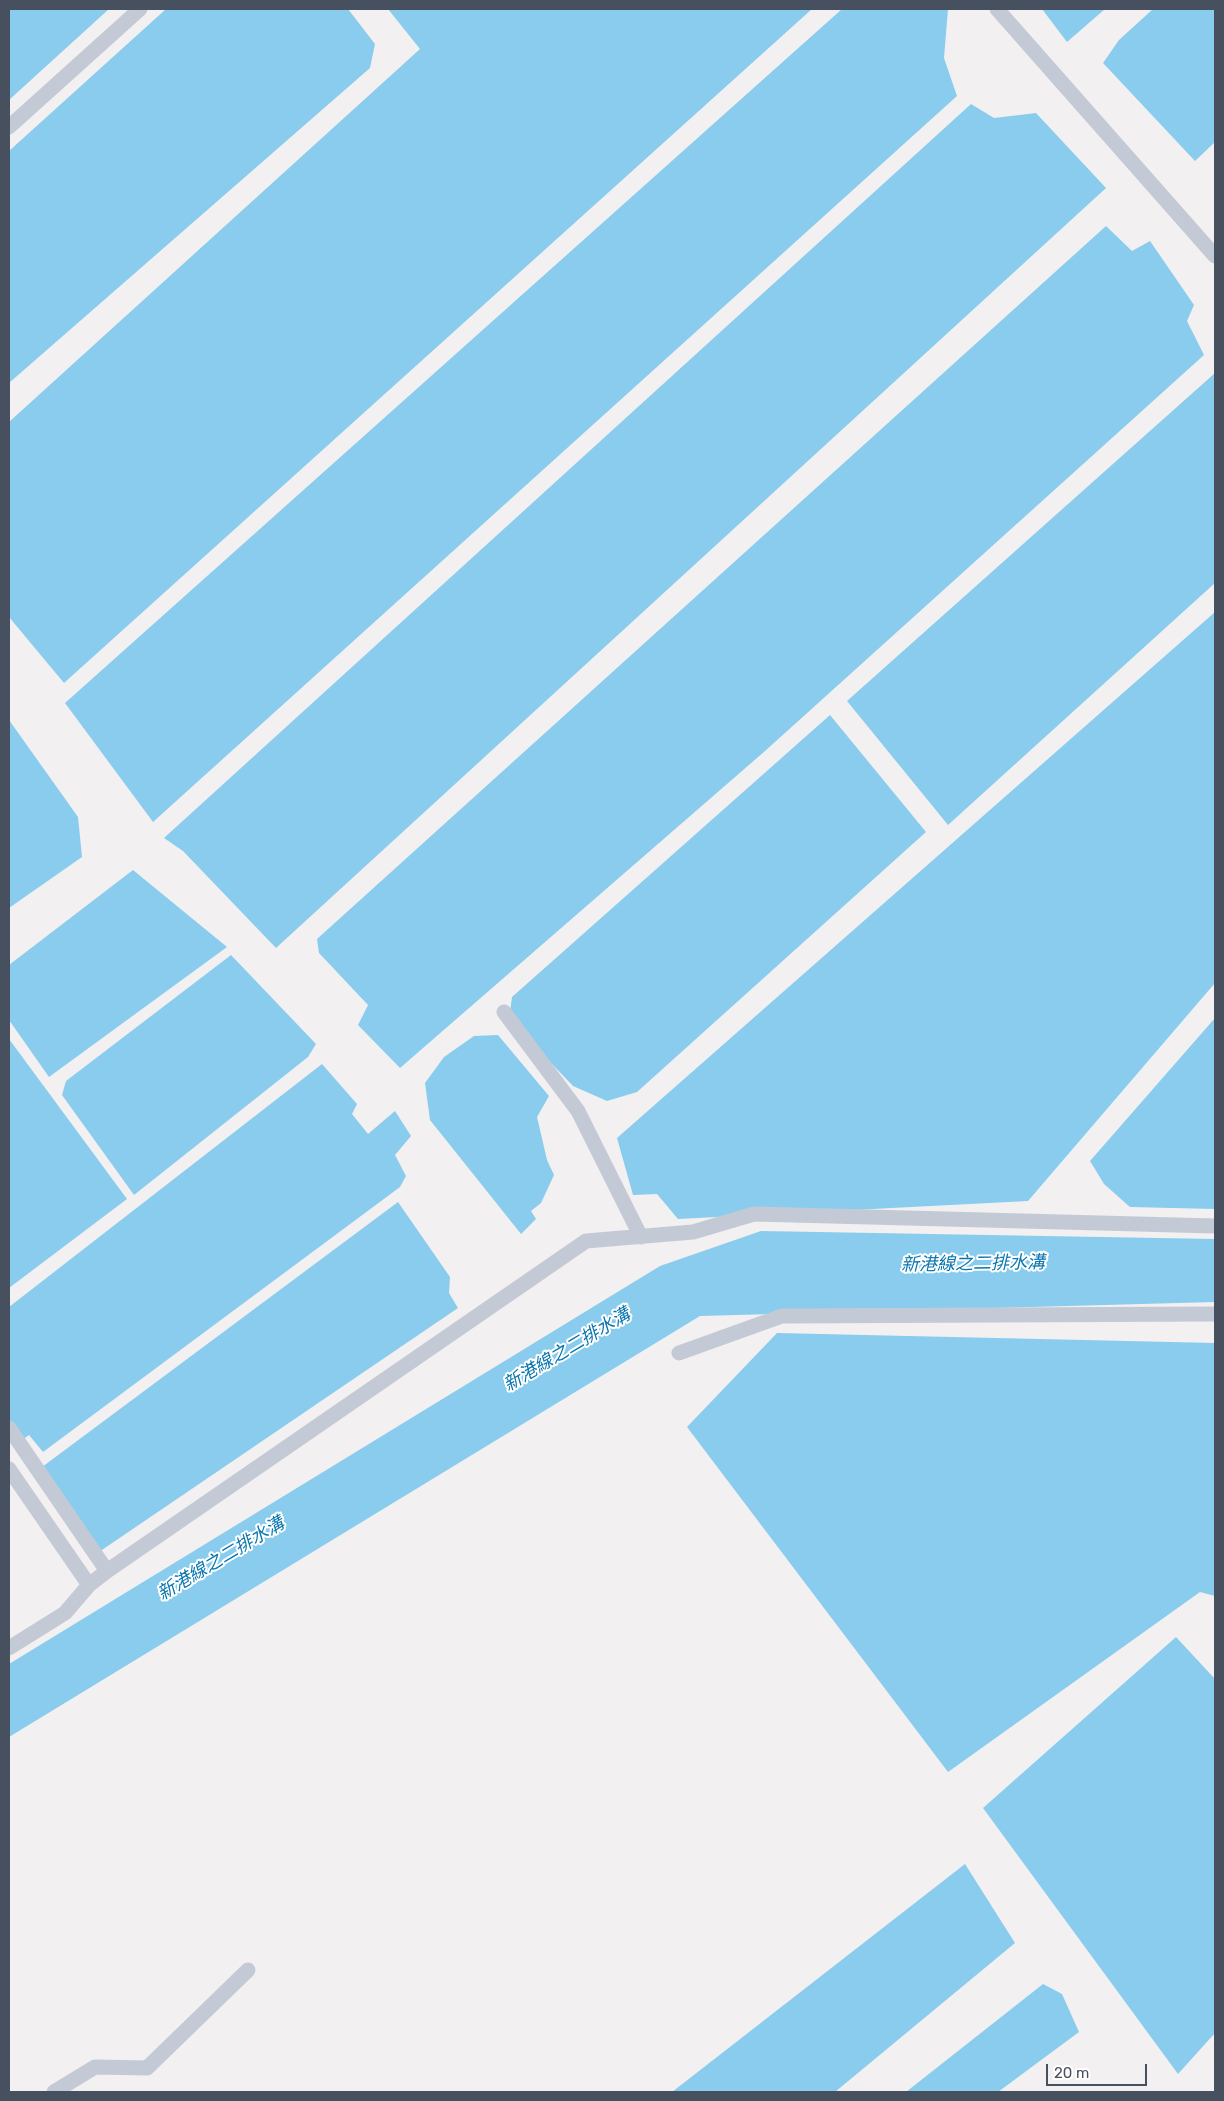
<!DOCTYPE html>
<meta charset="utf-8">
<style>
body{margin:0}
#map{position:relative;width:1224px;height:2101px;overflow:hidden;background:#f2f0f0;font-family:Rubik,sans-serif}
canvas{display:block}
.frame{position:absolute;inset:0;border:10px solid #47505e;pointer-events:none}
.scale{position:absolute;left:1046px;top:2064px;width:101px;height:22px;box-sizing:border-box;border:2px solid #47505e;border-top:0;padding-left:6px;font-size:15px;line-height:18px;white-space:nowrap;color:#47505e;-webkit-text-stroke:4px #fff;paint-order:stroke}
</style>
<div id="map">
<canvas width="1224" height="2101"></canvas>
<div class="frame"></div>
<div class="scale">20 m</div>
</div>
<script>
const c = document.querySelector('canvas').getContext('2d');
c.lineJoin = 'round';
function paint(path, color) { c.fillStyle = color; c.fill(path, 'evenodd'); }
const poly = rows => new Path2D(rows.map(r => 'M' + r).join(''));
function stroke(path, color, width, dash) { c.strokeStyle = color; c.lineWidth = width; c.lineCap = dash ? 'butt' : 'round'; c.setLineDash(dash || []); c.stroke(path); }
function drawText(font, color, halo, rows, align = 'center') {
  c.font = font + ' Rubik,"Noto Sans TC",sans-serif'; c.lineWidth = 4; c.setLineDash([]); c.textBaseline = 'middle'; c.strokeStyle = halo; c.fillStyle = color; for (const [text, x, y, turn = 0] of rows) {
    c.save(); c.translate(x, y); c.rotate((+turn || 0) * Math.PI / 180); c.textAlign = isNaN(turn) ? turn : align; if (halo) c.strokeText(text, 0, 0); c.fillText(text, 0, 0); c.restore();
  }
}
paint(poly([
 [9,9,109,9,9,100],
 [166,9,348,9,375,44,370,68,9,383,9,151],
 [388,9,812,9,64,683,9,617,9,422,420,49],
 [842,9,948,9,944,58,957,96,153,822,65,703],
 [1042,9,1105,9,1067,42],
 [1153,9,1215,9,1215,142,1195,161,1103,63,1119,40],
 [971,104,994,118,1036,113,1106,188,276,948,183,851,164,838],
 [1106,226,1132,251,1150,241,1194,305,1187,321,1204,355,765,751,400,1068,358,1025,368,1005,319,953,317,939],
 [1215,373,1215,583,948,825,847,701],
 [1215,612,1215,983,1028,1201,678,1219,657,1194,633,1195,617,1138],
 [830,715,926,832,637,1092,607,1101,573,1086,509,1019,512,997],
 [9,720,78,817,82,857,9,908],
 [133,870,227,947,49,1077,9,1020,9,965],
 [231,955,316,1044,308,1057,134,1195,62,1095,66,1081],
 [1215,1018,1215,1209,1130,1207,1104,1184,1090,1161],
 [498,1035,549,1096,537,1117,547,1160,554,1175,541,1203,531,1211,536,1219,521,1234,430,1120,425,1083,444,1057,474,1036],
 [9,1039,127,1199,9,1288],
 [322,1064,357,1104,352,1114,368,1134,395,1111,411,1136,395,1155,406,1176,400,1187,43,1452,29,1435,15,1445,9,1435,9,1307],
 [398,1202,450,1277,449,1293,458,1308,96,1554,34,1473],
 [761,1231,1215,1239,1215,1302,700,1316,9,1737,9,1664,660,1266],
 [777,1333,1215,1343,1215,1596,1200,1592,948,1772,687,1427],
 [1176,1637,1215,1679,1215,2033,1178,2074,983,1808],
 [965,1864,1015,1943,835,2092,672,2092],
 [1043,1984,1062,1994,1079,2032,998,2092,906,2092]
]), '#8accee');
stroke(poly([
 [997,9,1215,256],
 [9,127,140,9],
 [504,1012,578,1111,641,1237],
 [679,1353,782,1316,1215,1314],
 [9,1428,107,1571],
 [9,1469,89,1585],
 [9,1648,65,1613,89,1585,107,1571,586,1241,693,1232,754,1214,1215,1226],
 [54,2092,95,2067,147,2068,248,1970]
]), '#c3cad5', 15);
drawText('italic 18px', '#0976af', '#fff', [
 ["新港線之二排水溝",973,1264,-1],
 ["新港線之二排水溝",567,1350,-31],
 ["新港線之二排水溝",221,1559,-31]
]);
</script>
